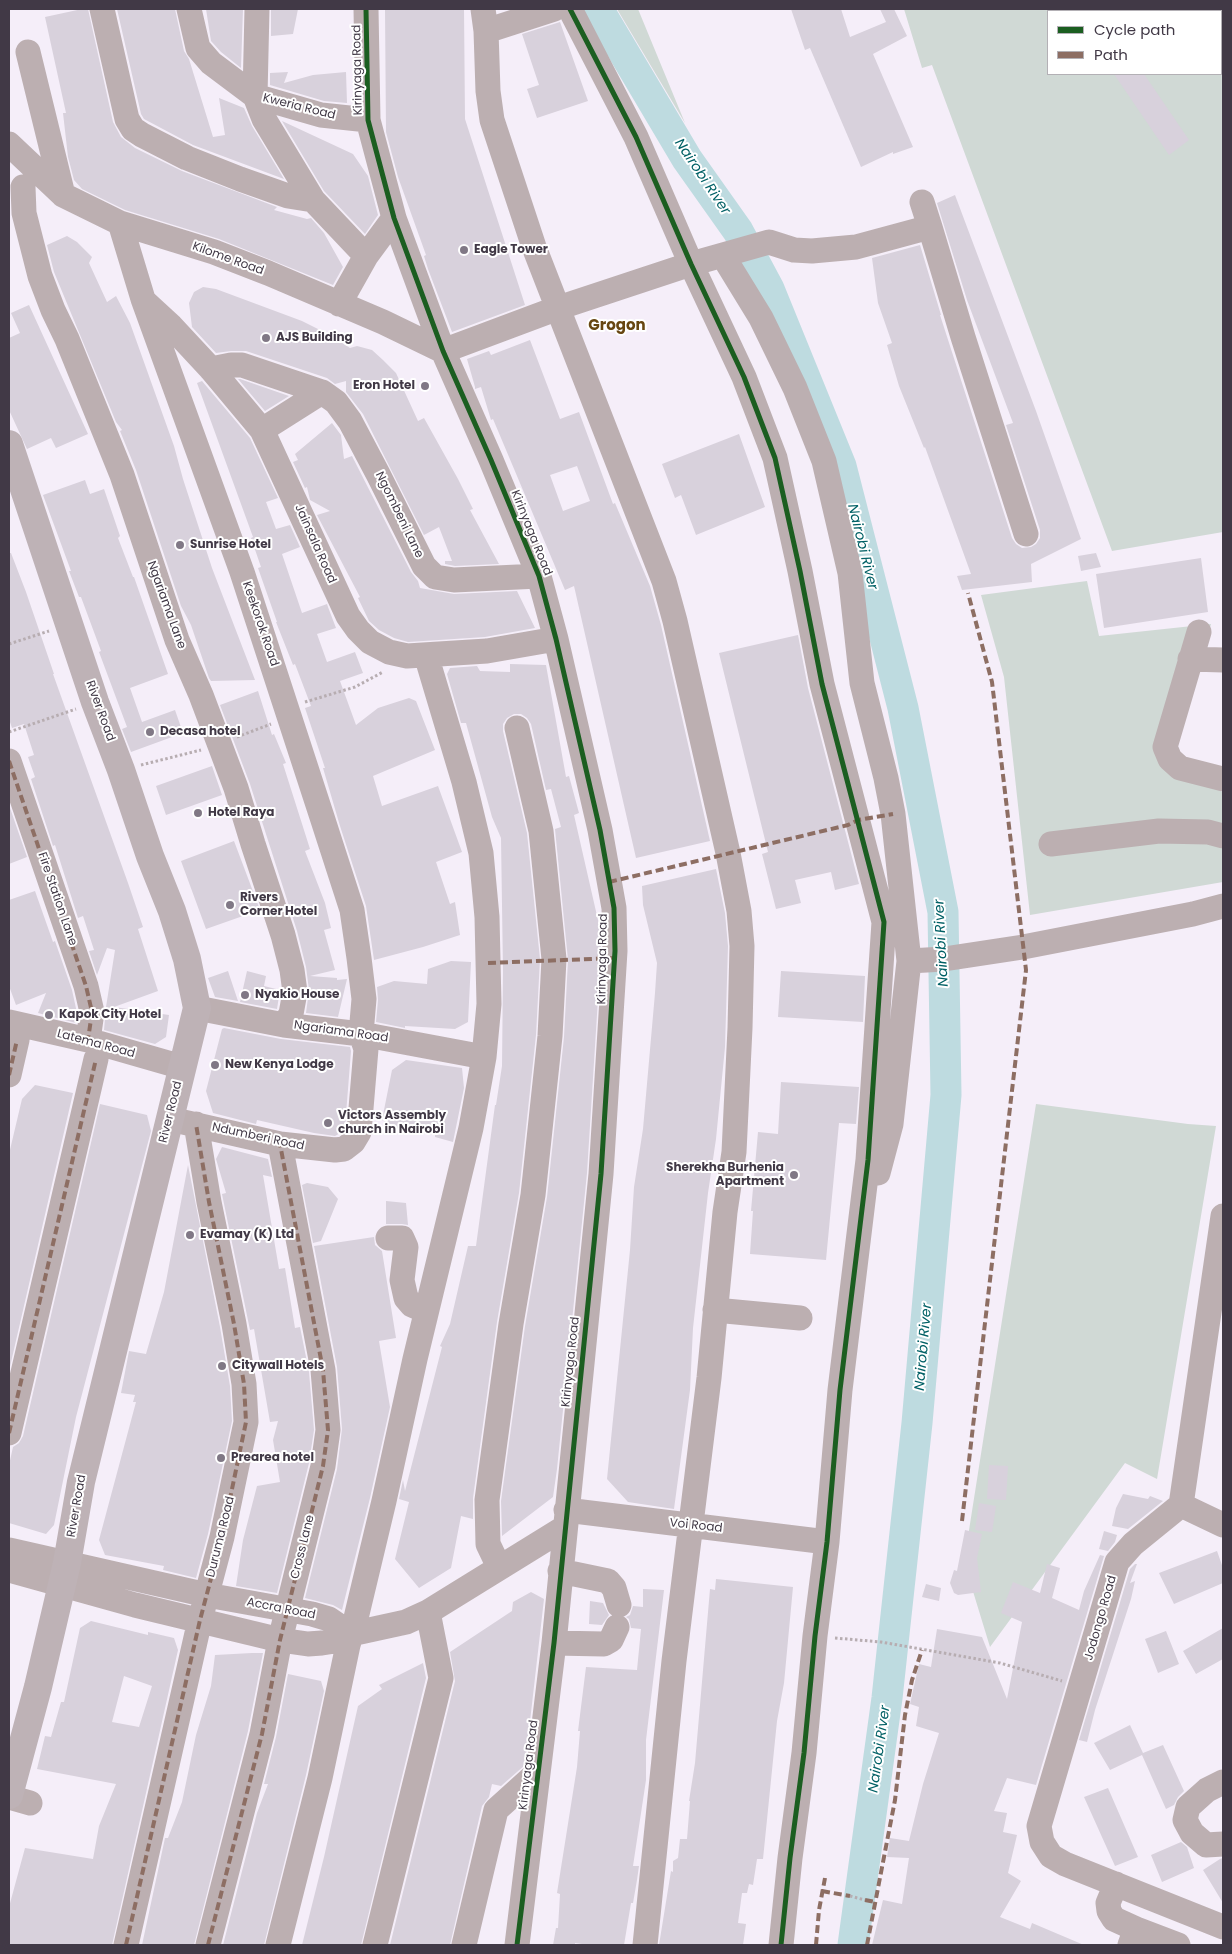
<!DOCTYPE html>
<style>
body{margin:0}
#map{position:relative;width:1232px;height:1954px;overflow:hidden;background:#f5eef9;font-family:Poppins,sans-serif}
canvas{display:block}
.frame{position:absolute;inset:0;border:10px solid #413946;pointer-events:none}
.legend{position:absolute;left:1047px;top:10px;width:175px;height:65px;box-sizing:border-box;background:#fff;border:1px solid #b3b0b5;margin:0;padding:6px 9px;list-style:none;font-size:15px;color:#413946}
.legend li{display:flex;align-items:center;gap:10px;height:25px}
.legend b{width:25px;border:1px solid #b3b0b5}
</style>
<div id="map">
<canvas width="1232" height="1954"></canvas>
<div class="frame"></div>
<ul class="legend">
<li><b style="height:6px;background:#1b5e20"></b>Cycle path</li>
<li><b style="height:6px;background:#8d6e63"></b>Path</li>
</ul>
</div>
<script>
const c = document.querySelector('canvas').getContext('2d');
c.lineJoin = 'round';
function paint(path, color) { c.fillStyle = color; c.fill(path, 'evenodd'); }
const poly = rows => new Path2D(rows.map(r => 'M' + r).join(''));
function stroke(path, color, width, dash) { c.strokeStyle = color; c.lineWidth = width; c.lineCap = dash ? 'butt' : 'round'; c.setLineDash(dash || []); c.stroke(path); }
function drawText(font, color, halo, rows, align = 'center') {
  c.font = font + ' Poppins,sans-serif'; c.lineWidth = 4; c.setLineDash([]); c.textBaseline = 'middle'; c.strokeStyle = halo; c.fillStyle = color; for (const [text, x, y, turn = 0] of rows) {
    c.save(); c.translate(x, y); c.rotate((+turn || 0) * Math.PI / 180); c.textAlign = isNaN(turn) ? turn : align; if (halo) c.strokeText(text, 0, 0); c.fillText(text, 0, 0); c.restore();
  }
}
paint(poly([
 [617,9,638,9,685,123],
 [904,9,1214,9,1215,11,1048,11,1048,74,1221,74,1221,21,1223,25,1223,532,1112,551,932,65,922,68],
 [1087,581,1099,636,1211,624,1169,756,1214,777,1223,794,1223,882,1030,915,1004,677,981,595],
 [1036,1104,1188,1124,1216,1126,1157,1479,1125,1463,990,1647,964,1562]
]), '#d0d9d5');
stroke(poly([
 [598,9,687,159,738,231,769,289,841,466,903,708,943,912,946,1095,917,1423,887,1698,853,1945]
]), '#bedbe0', 31);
paint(poly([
 [82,9,88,9,113,122,121,137,135,148,182,171,277,207,274,210,307,219,311,218,324,233,343,267,333,285,219,239,125,210,82,189,74,180,68,157,63,113,66,113,45,17],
 [117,9,175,9,184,51,189,59,213,137,225,135,219,98,244,108,252,126,284,179,193,145,144,119,141,114],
 [206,9,243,9,241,68,221,52,211,41],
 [271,9,298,9,293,34,271,36],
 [385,9,464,9,465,119,525,305,452,332,428,269,424,256,426,255,398,177,386,132],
 [791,9,841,9,850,37,886,22,880,9,894,9,907,36,873,54,913,147,893,154,893,152,861,167,810,48,805,50],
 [560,22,588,101,537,118,527,89,539,85,522,34],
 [288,72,284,83,313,75,346,72,347,103,324,101,270,85,270,73],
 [1114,74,1144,74,1189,140,1169,155],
 [282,121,353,154,368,176,378,215,365,234,324,191],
 [955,195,1036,411,1081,539,1031,564,1032,582,962,590,957,576,971,574,925,447,924,448,899,386,887,345,892,343,878,303,872,258,920,245,941,315,940,315,1012,538,1016,544,1022,548,1031,547,1036,544,1040,538,1040,530,1006,425,1013,423,967,300,937,203],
 [67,236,77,242,92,257,89,263,107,302,116,296,130,323,174,446,183,479,212,568,255,680,211,681,209,678,191,625,181,606,136,470,120,431,122,430,116,422,54,272,47,245],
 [203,287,216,289,302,321,328,334,350,348,357,346,372,350,383,360,396,373,418,421,424,418,458,479,473,509,470,510,499,564,455,566,445,564,445,561,452,561,439,527,424,535,363,414,346,392,346,381,335,384,327,378,246,351,231,351,216,353,192,327,189,303,194,292],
 [29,305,88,434,56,448,51,438,27,449,9,410,9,338,20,333,11,313],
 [530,340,560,419,579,412,613,504,615,503,650,586,661,625,710,841,636,858,574,586,565,590,493,419,491,420,481,387,475,389,475,387,467,359,489,351,491,355],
 [577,466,590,501,563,511,550,475],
 [238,379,240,379,289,396,265,411],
 [202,381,250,438,278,498,266,502,276,529,290,525,300,547,282,554,302,613,327,604,328,607,336,628,317,634,327,662,355,652,363,673,340,681,356,725,378,708,409,698,416,701,435,750,373,776,382,806,438,786,462,852,436,862,450,904,455,902,460,935,423,947,374,960,366,906,340,826,323,768,325,768,305,708,311,706,295,664,293,665,276,622,277,622,258,568,261,567,251,538,253,537,197,383],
 [332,423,341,435,344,459,352,456,411,572,418,581,420,588,454,594,517,591,535,628,485,637,408,642,394,638,379,630,369,621,358,598,360,597,317,515,330,511,310,500,307,487,305,488,293,462,298,460,295,454],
 [739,434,765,507,696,535,681,495,675,498,662,464],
 [85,480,90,494,104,489,120,536,118,538,133,577,134,577,168,674,130,688,142,722,175,710,183,733,131,752,122,729,127,727,99,652,101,651,81,597,79,597,69,571,71,571,43,495],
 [9,553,11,553,26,592,54,674,53,674,128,883,143,927,138,929,158,991,114,1007,169,1015,166,1037,155,1044,104,1030,106,1007,115,950,107,948,97,975,89,951,94,950,83,916,78,918,55,845,53,846,31,779,35,777,28,757,34,755,24,724,12,728,9,719],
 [1096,553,1101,567,1081,571,1078,556],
 [1201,558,1208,612,1104,628,1096,574],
 [798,635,808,688,859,884,835,890,831,872,795,880,801,903,776,909,762,854,768,852,719,653],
 [510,664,546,665,566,777,569,776,579,813,574,815,600,929,601,951,587,1173,557,1469,553,1497,502,1536,501,1501,525,1326,547,1197,564,1037,568,960,555,829,561,827,551,789,546,790,531,724,527,718,521,714,514,714,507,718,503,724,503,731,527,833,540,959,536,1035,519,1193,497,1322,473,1498,473,1519,461,1516,451,1568,419,1588,395,1559,409,1502,399,1499,403,1480,405,1491,442,1347,440,1346,450,1324,468,1246,476,1246,495,1105,496,1105,502,1066,503,972,501,838,492,817,466,723,461,723,447,674,450,668,477,666,480,671,510,672],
 [258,691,272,735,274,734,286,763,283,764,310,849,305,851,325,903,331,928,324,930,335,970,310,976,337,978,337,980,347,979,338,1017,306,1013,309,990,306,967,297,931,250,784,220,705],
 [212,766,222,795,166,815,156,786],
 [9,805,27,857,9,864],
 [234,841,260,910,206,929,181,861],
 [716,869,725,913,728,946,725,1047,716,1139,708,1193,693,1328,690,1390,674,1509,628,1502,607,1479,630,1250,634,1187,643,1129,655,993,657,963,643,905,642,886],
 [35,891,53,942,55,941,72,990,77,1013,76,1023,38,1013,46,993,16,1005,9,986,9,900],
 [451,961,471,962,468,1022,455,1029,405,1026,405,1028,376,1022,378,1000,377,987,394,981,427,984,428,969],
 [228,971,238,1001,215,997,208,978],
 [247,971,266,976,264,986,280,990,277,1009,240,1002],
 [781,971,865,976,863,1022,778,1017],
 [224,1028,281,1039,350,1047,351,1051,345,1127,342,1132,335,1136,314,1133,257,1120,256,1124,213,1113,206,1091,222,1029],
 [406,1060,462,1068,464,1088,453,1142,435,1137,435,1135,395,1128,382,1120,392,1070],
 [781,1082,859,1087,856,1124,839,1123,826,1260,750,1254,753,1211,751,1211,758,1132,778,1134],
 [35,1085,73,1093,9,1371,9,1154,22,1099],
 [100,1104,147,1115,151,1131,76,1417,54,1525,46,1534,9,1523,9,1465,13,1447,19,1443,23,1436],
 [222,1147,268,1159,272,1177,263,1175,279,1269,285,1268,295,1328,300,1327,309,1372,314,1430,309,1463,277,1593,236,1586,243,1540,257,1486,280,1482,273,1440,278,1421,270,1422,254,1329,250,1330,223,1199,222,1194,226,1193,216,1159],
 [188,1165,220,1327,230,1386,232,1421,208,1534,196,1578,163,1570,164,1566,105,1555,99,1540,136,1402,133,1402,135,1395,121,1393,129,1351,146,1354,164,1292],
 [307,1183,328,1187,338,1199,321,1241,313,1243,302,1185],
 [386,1201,406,1203,408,1225,402,1224,386,1224],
 [374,1237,375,1245,382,1251,396,1338,379,1341,390,1407,370,1498,342,1610,333,1605,305,1598,337,1469,342,1429,337,1367,314,1246],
 [989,1465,1008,1466,1006,1500,987,1499],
 [1123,1494,1148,1499,1150,1496,1163,1501,1128,1529,1112,1526,1116,1508],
 [979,1503,996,1506,992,1532,975,1530],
 [965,1530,982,1534,977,1558,981,1592,958,1595,954,1593,950,1583,954,1570,957,1571],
 [1104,1531,1117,1535,1115,1542,1108,1551,1099,1549],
 [1217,1551,1223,1568,1223,1583,1174,1604,1159,1573],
 [1100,1555,1104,1556,1036,1785,1007,1778,994,1811,1007,1813,1003,1832,1017,1835,1008,1873,1021,1881,1000,1917,1030,1929,1032,1923,1084,1945,872,1945,883,1900,902,1904,909,1858,887,1857,890,1838,909,1841,923,1784,939,1733,916,1726,919,1707,910,1704,919,1664,931,1667,937,1629,982,1637,1007,1699,1022,1622,1001,1613,1013,1582,1040,1593,1047,1564,1060,1568,1052,1598,1079,1610,1084,1591],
 [1135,1564,1137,1564,1130,1583,1135,1581,1131,1599,1095,1710,1087,1742,1079,1740,1130,1569],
 [716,1579,793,1587,784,1683,777,1721,763,1859,757,1859,753,1885,749,1884,747,1893,742,1893,738,1923,746,1924,743,1945,659,1945,671,1871,673,1872,673,1861,678,1858,680,1839,687,1839,690,1801,689,1801,695,1763,710,1589,715,1590],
 [926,1584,941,1588,939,1601,922,1597],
 [643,1589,664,1590,646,1740,646,1780,633,1866,639,1866,637,1880,633,1903,631,1903,624,1945,589,1945,575,1943,575,1945,553,1945,556,1928,558,1928,560,1894,557,1893,577,1767,580,1731,578,1731,586,1667,637,1670,641,1629,631,1628,629,1619,626,1617,630,1615,633,1606,643,1607],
 [531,1592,544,1599,525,1765,501,1786,492,1784,489,1797,482,1806,450,1945,390,1945,455,1681,450,1652,512,1611,513,1602],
 [590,1601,603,1603,609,1615,602,1625,589,1624],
 [91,1621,148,1635,148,1632,174,1638,178,1650,112,1945,9,1945,9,1907,25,1848,93,1859,99,1826,116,1784,37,1769,45,1736,51,1737,61,1702,64,1702,80,1628],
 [124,1676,152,1686,139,1727,112,1722],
 [1223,1628,1223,1659,1196,1674,1183,1651],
 [1166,1631,1179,1664,1158,1673,1145,1639],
 [252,1653,263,1653,248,1731,194,1945,142,1945,165,1838,168,1838,182,1802,196,1735,211,1686,215,1655],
 [423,1663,426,1678,361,1945,302,1945,324,1857,358,1706,382,1689,379,1685],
 [288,1674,321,1681,324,1691,306,1775,264,1945,223,1945,257,1813,268,1784,264,1784,276,1737],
 [1130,1725,1143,1753,1163,1745,1184,1791,1178,1797,1174,1805,1166,1809,1142,1755,1110,1770,1094,1743],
 [1108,1788,1138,1857,1115,1866,1084,1797],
 [1181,1842,1187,1847,1194,1868,1162,1882,1151,1855],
 [1223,1858,1223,1903,1203,1870,1220,1859]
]), '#d8d1dc');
stroke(poly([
 [9,644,49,631],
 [305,702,355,687,383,672],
 [9,732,76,709],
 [237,737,271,724],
 [141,765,201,750],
 [835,1638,881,1642,1000,1663,1062,1681],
 [850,1896,865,1900]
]), '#b7adb1', 3, [2.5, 2.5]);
stroke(poly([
 [102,9,127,119,133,129,142,135,187,158,240,179,288,196,313,200],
 [189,9,198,48,211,63,255,96,321,115,368,120],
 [257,9,255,96,264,119,313,200,366,256],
 [366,9,368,120,394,218,443,351,491,460,539,576,556,639,600,830,614,908,615,951,601,1174,554,1643,517,1945],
 [483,9,486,31,488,91,492,120,534,247,664,581,675,621,728,853,739,911,742,946,740,1028,734,1152,725,1212,709,1378,674,1661,645,1945],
 [570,9,636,137,691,264,744,377,775,458,800,571,822,684,884,922,868,1160,840,1390,827,1542,815,1636,804,1753,790,1858,781,1945],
 [486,31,554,9],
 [28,52,63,195],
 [9,144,63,195,120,223,214,252,268,273,383,322,443,351],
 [23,187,24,213,40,276,53,310,67,339,122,475,177,640,201,695,236,788,253,844,283,935,292,970,295,992,291,1014,284,1025],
 [120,223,143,299,242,572,322,817,352,910,359,958,364,999,361,1034,366,1049,359,1132,353,1142,344,1149,335,1150,280,1144,170,1119],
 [930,227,963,337,1026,534],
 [723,256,761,318,795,388,824,461,850,573,862,683,886,778,893,814,909,961,891,1124,878,1173],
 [146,303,171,326,211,369,262,430,348,616,358,630,370,642,389,652,407,656,487,651,556,639],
 [339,304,366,256,394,218],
 [443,351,558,308,691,264,769,242,794,250,812,251,856,247,930,227,922,202],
 [211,369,231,365,242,365,322,392,336,402,350,421,378,474,424,566,435,577,454,580,539,576],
 [262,430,322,392],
 [1199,632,1165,747,1170,759,1180,768,1223,779],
 [1190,659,1223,660],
 [9,761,86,986,92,1012,88,1040],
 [1051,844,1159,831,1208,832,1223,836],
 [909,961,944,959,1023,947,1193,914,1223,906],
 [197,1008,284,1025,361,1034,484,1057],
 [9,1022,88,1040,182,1067],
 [9,1075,17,1040],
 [1223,1216,1181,1505,1133,1544,1117,1562,1039,1826,1042,1842,1051,1856,1065,1864,1223,1927],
 [388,1238,402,1238,406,1247,402,1280,406,1298,412,1305,426,1311],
 [715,1310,800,1318],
 [9,1433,96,1059],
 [1181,1505,1223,1525],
 [566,1510,827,1542],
 [9,1550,207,1595,312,1614,329,1619,351,1634],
 [499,1567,488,1544,487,1500,511,1324,533,1195,550,1036,554,959,541,831,517,728],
 [9,1570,135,1605,280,1640,308,1644,322,1643,335,1641,351,1634,406,1622,428,1612,564,1528],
 [560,1571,608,1581,614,1588,619,1605],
 [554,1643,604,1644,611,1640,617,1627],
 [1223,1782,1207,1790,1188,1807,1185,1820,1192,1833,1206,1845,1223,1844],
 [9,1797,30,1803],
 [1116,1884,1108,1903,1109,1911,1114,1919,1136,1929],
 [126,1945,200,1620,222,1537,246,1422,244,1384,234,1324,209,1202,196,1124],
 [208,1945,262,1734,280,1640,323,1466,328,1430,323,1370,280,1144],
 [278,1945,320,1778,348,1645,356,1618,384,1501,415,1359,471,1128,484,1057,489,1004,487,917,481,853,464,782,426,655],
 [375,1945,441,1678,428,1612],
 [464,1945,496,1810,538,1772],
 [1130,1945,1136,1929,1178,1945]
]), '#bcafb1', 25);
stroke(poly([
 [9,444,95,702,121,770,150,856,172,911,187,959,197,1008,81,1482,67,1563,38,1687,9,1795]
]), '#beb2b6', 28);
stroke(poly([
 [9,761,86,986,92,1012,88,1040],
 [609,882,848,825,858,820,893,814],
 [488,963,615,958],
 [9,1075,17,1040],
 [9,1433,96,1059],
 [962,1521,1026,970,992,682,968,593],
 [822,1891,850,1896],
 [865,1900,875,1902],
 [126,1945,200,1620,222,1537,246,1422,244,1384,234,1324,209,1202,196,1124],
 [208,1945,262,1734,280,1640,323,1466,328,1430,323,1370,280,1144],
 [816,1945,819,1910,825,1878],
 [867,1945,895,1800,905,1715,912,1680,922,1650]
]), '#8d6e63', 4, [8, 4]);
stroke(poly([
 [366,9,368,120,394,218,443,351,491,460,539,576,556,639,600,830,614,908,615,951,601,1174,554,1643,517,1945],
 [570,9,636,137,691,264,744,377,775,458,800,571,822,684,884,922,868,1160,840,1390,827,1542,815,1636,804,1753,790,1858,781,1945]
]), '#1b5e20', 5);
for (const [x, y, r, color] of [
 [464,250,5,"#807885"],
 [266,338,5,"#807885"],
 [425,386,5,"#807885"],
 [180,545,5,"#807885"],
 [150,732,5,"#807885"],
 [198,813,5,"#807885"],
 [230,905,5,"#807885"],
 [245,995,5,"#807885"],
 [49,1015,5,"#807885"],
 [215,1065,5,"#807885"],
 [328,1123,5,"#807885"],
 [794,1175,5,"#807885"],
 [190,1235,5,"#807885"],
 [222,1366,5,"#807885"],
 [221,1458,5,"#807885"]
]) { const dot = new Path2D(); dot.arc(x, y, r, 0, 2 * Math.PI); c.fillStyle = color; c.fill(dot); stroke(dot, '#fff', 2); }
drawText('12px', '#413946', '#fff', [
 ["Kirinyaga Road",358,70,-91],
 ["Kweria Road",299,107,14],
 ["Kilome Road",228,259,20],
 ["Ngombeni Lane",399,515,64],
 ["Kirinyaga Road",531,533,68],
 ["Jainsala Road",315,544,66],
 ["Ngariama Lane",166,605,70],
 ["Keekorok Road",260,624,71],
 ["River Road",100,711,70],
 ["Fire Station Lane",57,899,71],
 ["Kirinyaga Road",603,959,-89],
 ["Ngariama Road",341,1032,8],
 ["Latema Road",96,1044,15],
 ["River Road",171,1112,-76],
 ["Ndumberi Road",258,1137,12],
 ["Kirinyaga Road",571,1362,-84],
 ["River Road",77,1506,-80],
 ["Voi Road",696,1526,6],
 ["Duruma Road",221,1537,-76],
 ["Cross Lane",303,1547,-76],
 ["Accra Road",281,1609,11],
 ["Jodongo Road",1101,1618,-74],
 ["Kirinyaga Road",529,1765,-83]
]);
drawText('bold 12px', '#413946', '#fff', [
 ["Eagle Tower",474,250],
 ["AJS Building",276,338],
 ["Eron Hotel",415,386,"right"],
 ["Sunrise Hotel",190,545],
 ["Decasa hotel",160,732],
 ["Hotel Raya",208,813],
 ["Rivers",240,898],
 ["Corner Hotel",240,912],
 ["Nyakio House",255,995],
 ["Kapok City Hotel",59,1015],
 ["New Kenya Lodge",225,1065],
 ["Victors Assembly",338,1116],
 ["church in Nairobi",338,1130],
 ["Sherekha Burhenia",784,1168,"right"],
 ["Apartment",784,1182,"right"],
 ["Evamay (K) Ltd",200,1235],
 ["Citywall Hotels",232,1366],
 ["Prearea hotel",231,1458]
], 'left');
drawText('italic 14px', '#006065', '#fff', [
 ["Nairobi River",702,177,56],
 ["Nairobi River",862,547,76],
 ["Nairobi River",942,943,-93],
 ["Nairobi River",924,1347,-85],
 ["Nairobi River",880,1749,-82]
]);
drawText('bold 15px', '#674611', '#fff', [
 ["Grogon",617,326]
]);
</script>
